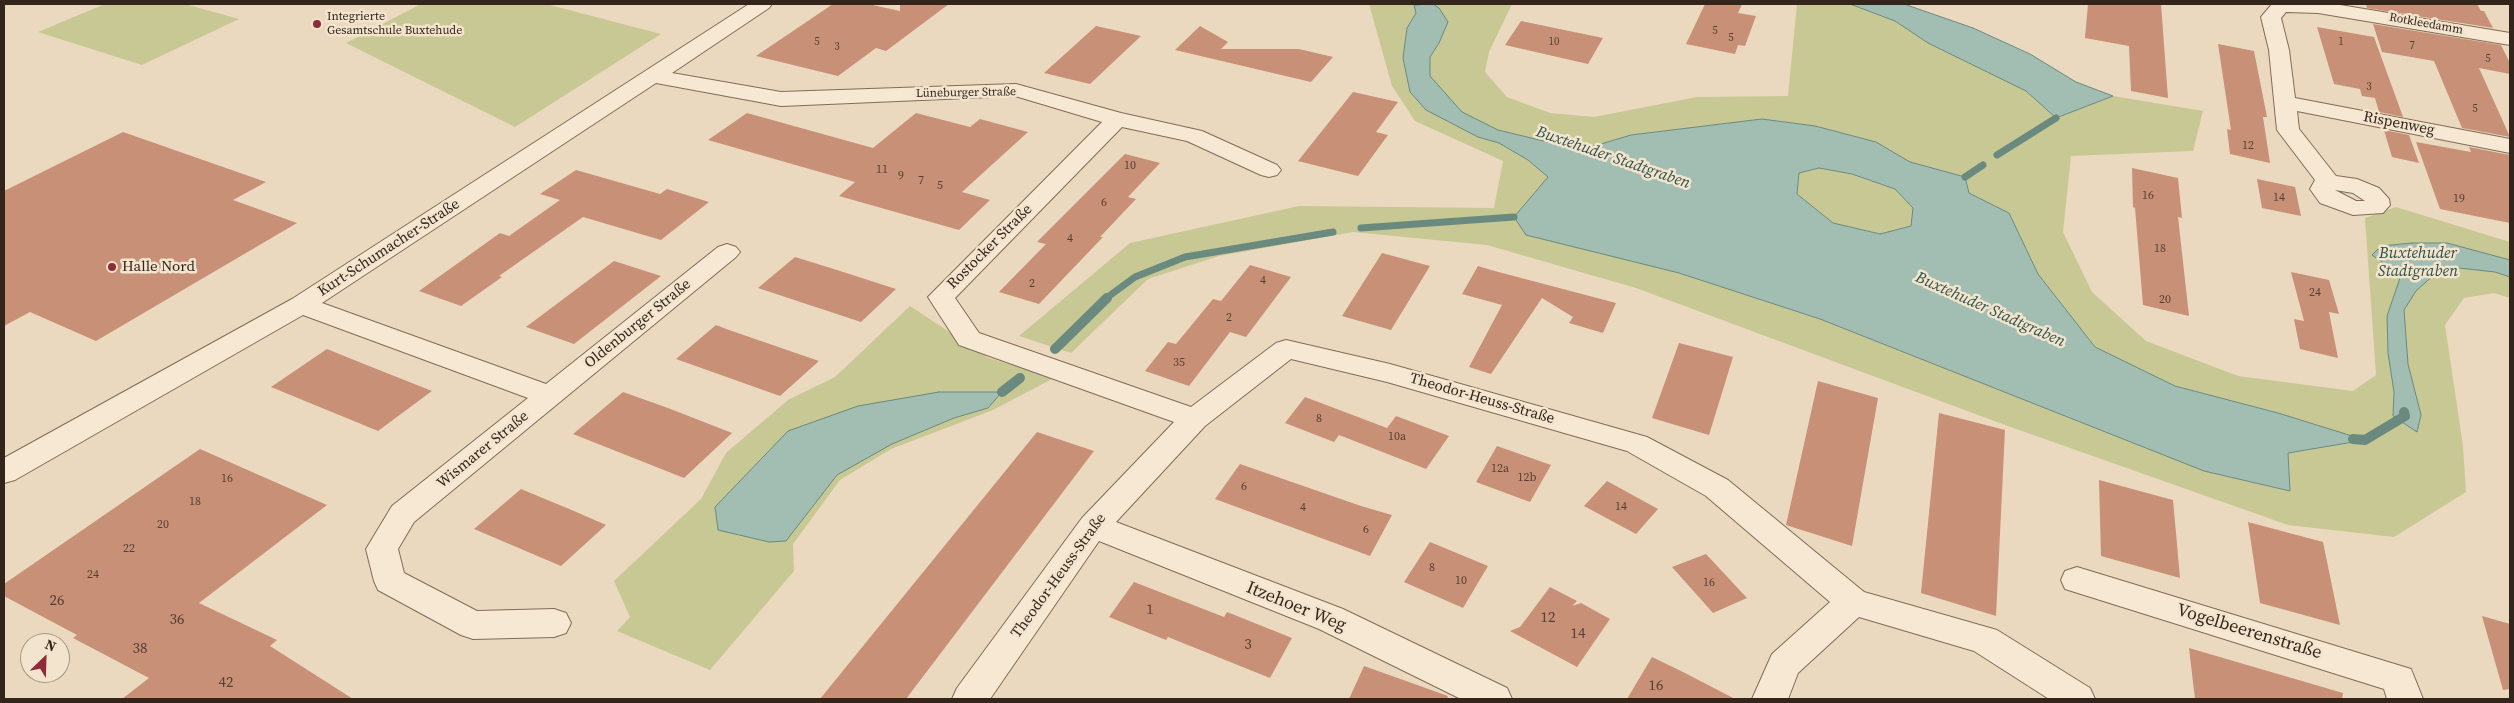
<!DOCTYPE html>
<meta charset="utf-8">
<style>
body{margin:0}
#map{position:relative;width:2514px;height:703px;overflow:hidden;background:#ebd9bf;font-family:"Source Serif 4",serif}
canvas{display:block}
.frame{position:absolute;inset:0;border:5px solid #33251c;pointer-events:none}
.north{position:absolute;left:20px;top:633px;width:50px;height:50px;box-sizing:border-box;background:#f3e4ce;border:1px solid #a69887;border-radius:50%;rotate:24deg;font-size:14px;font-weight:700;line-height:20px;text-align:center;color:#33251c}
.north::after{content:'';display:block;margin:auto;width:18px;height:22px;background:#8e2c37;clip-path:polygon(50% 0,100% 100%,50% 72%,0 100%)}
</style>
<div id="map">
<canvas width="2514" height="703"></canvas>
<div class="frame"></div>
<div class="north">N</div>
</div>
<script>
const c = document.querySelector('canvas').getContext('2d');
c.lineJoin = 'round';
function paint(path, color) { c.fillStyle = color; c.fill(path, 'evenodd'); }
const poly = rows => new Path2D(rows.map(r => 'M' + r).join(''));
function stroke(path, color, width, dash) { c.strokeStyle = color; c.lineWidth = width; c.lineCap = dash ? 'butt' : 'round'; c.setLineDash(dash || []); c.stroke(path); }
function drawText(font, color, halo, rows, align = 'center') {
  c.font = font + ' "Source Serif 4",serif'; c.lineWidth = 5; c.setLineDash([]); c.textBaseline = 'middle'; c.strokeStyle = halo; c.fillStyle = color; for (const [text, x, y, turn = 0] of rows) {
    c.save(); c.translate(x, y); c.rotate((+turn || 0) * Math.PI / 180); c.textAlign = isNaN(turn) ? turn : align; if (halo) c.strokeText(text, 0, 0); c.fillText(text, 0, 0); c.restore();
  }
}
paint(poly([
 [105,4,185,4,239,19,142,65,38,32],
 [421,4,546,4,661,34,515,127,346,43],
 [1369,4,1512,4,1489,52,1485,72,1507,97,1550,113,1594,117,1697,97,1788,96,1797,4,1850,4,1895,21,1928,43,2026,91,2056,118,2113,96,2203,111,2193,151,2071,156,2063,232,2092,292,2146,341,2238,376,2353,391,2376,375,2365,218,2396,207,2510,242,2510,298,2494,293,2464,298,2445,325,2463,446,2466,492,2394,537,2288,525,2005,425,1636,288,1487,245,1353,232,1219,256,1148,279,1071,353,1019,336,1130,243,1299,206,1494,208,1503,161,1415,121,1392,86],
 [1762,119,1815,126,1876,142,1910,162,1965,177,1969,193,2009,213,2038,274,2095,347,2175,386,2278,413,2363,440,2288,453,2290,491,2204,471,1820,319,1679,273,1631,135],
 [1819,168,1852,174,1895,189,1913,208,1911,226,1880,234,1833,223,1797,194,1799,173],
 [910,306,989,358,1054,378,993,410,891,449,840,480,793,544,794,571,710,670,617,631,630,617,614,581,701,499,726,453,788,400,835,377]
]), '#c7c894');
const water = poly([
 [1433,4,1439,8,1448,22,1439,43,1430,57,1430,76,1462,112,1498,130,1581,150,1631,135,1762,119,1815,126,1876,142,1910,162,1965,177,1969,193,2009,213,2038,274,2095,347,2175,386,2278,413,2365,440,2288,453,2290,491,2204,471,1820,319,1679,273,1526,235,1514,217,1548,177,1528,160,1499,143,1478,137,1426,110,1410,92,1403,58,1407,28,1416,13,1414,5,1433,4],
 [1819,168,1852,174,1895,189,1913,208,1911,226,1880,234,1833,223,1797,194,1799,173,1819,168],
 [1850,4,1904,4,1973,28,2030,54,2076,82,2113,96,2056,118,2026,91,1928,43,1895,21,1850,4],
 [2412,243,2447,243,2510,260,2510,277,2495,272,2459,268,2437,272,2416,291,2404,310,2408,364,2421,415,2417,432,2393,416,2394,392,2388,353,2387,316,2401,275,2372,255,2381,246,2412,243],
 [939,392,1002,392,988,408,954,418,892,444,837,475,786,541,769,542,718,530,715,507,788,431,858,406,939,392]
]);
paint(water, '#a2bdb2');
stroke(water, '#6a8a7f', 1);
stroke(poly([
 [1997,155,2056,118],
 [1965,177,1983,165],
 [1361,228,1514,217],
 [1105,299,1135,277,1185,257,1333,232]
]), '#6a8a7f', 7);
stroke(poly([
 [1055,349,1107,298],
 [1002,392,1020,378],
 [2353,439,2365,440,2405,416,2404,412]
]), '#6a8a7f', 10);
paint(poly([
 [833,4,868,4,900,11,900,4,949,4,886,51,876,48,838,76,756,56],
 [1705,4,1742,4,1738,13,1756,16,1745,46,1738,45,1735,54,1686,44],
 [2088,4,2161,4,2168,98,2131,91,2129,46,2085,38],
 [2366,4,2477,4,2481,11,2484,11,2493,28,2367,8],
 [1521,21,1603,38,1588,64,1505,45],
 [2373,24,2501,45,2510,63,2510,74,2479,68,2510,137,2462,128,2434,61,2382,52],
 [1096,26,1141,36,1090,84,1044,73],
 [1200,26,1228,42,1221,49,1299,49,1333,57,1311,82,1175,50],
 [2317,27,2374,37,2403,117,2379,112,2375,98,2362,96,2360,89,2334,84],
 [2218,44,2254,51,2267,117,2263,117,2270,163,2230,154,2227,129,2231,130],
 [1353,92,1398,102,1376,132,1388,135,1358,176,1298,161],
 [747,113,873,148,916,113,970,127,980,119,1028,132,962,192,990,200,959,230,839,196,855,182,708,140],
 [2384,130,2409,135,2419,163,2392,157],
 [123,132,266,182,233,200,297,223,96,341,30,312,4,326,4,191],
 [2416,142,2471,152,2469,147,2510,155,2510,223,2440,209],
 [1125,154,1160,163,1128,197,1136,199,1100,237,1103,237,1039,304,999,292,1046,244,1037,242],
 [2132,168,2178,178,2182,218,2178,217,2189,316,2143,305,2135,208,2133,207],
 [576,170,660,194,667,189,709,202,661,240,583,217,499,276,502,277,461,306,419,291,500,233,509,236,560,200,540,194],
 [2257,179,2295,187,2301,216,2262,208],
 [1382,253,1430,266,1391,330,1342,316],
 [795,257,837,270,896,289,861,322,758,288],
 [614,261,661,276,574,344,526,327],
 [1250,265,1291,277,1246,337,1230,332,1189,386,1145,371,1168,342,1176,344,1213,299,1221,301],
 [1478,266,1491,270,1616,303,1603,333,1569,323,1573,317,1542,298,1491,374,1469,367,1502,305,1462,294],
 [2291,272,2329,280,2339,314,2329,312,2338,358,2300,349,2294,319,2304,321],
 [716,325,729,330,819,361,780,396,676,359],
 [1679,343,1733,357,1709,435,1652,418],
 [327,349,364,364,432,391,378,431,271,387],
 [1818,381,1878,398,1852,546,1786,525],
 [623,392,668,408,732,433,684,478,573,434],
 [1305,397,1387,428,1396,416,1449,436,1426,469,1339,435,1334,442,1285,423],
 [1939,413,2005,430,1996,616,1921,593],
 [1037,432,1094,451,906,699,820,699],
 [1497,446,1551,465,1530,502,1476,482],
 [200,449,327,505,199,603,277,640,270,646,353,699,122,699,149,678,73,638,77,635,4,596,4,584],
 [1240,464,1361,506,1392,515,1370,556,1215,499],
 [2099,480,2173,500,2180,578,2101,556],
 [1607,481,1658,509,1636,534,1584,506],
 [521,489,574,511,606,525,561,566,474,529],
 [2248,522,2323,542,2340,625,2260,603],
 [1430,542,1488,566,1463,608,1404,582],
 [1706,554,1747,598,1713,613,1672,567],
 [1134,582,1224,617,1227,612,1292,638,1270,678,1168,637,1166,640,1109,617],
 [1550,587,1577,601,1572,606,1581,603,1610,619,1577,667,1510,631,1520,627],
 [2482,616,2510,624,2510,689,2503,690],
 [2189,648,2343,693,2342,699,2195,699],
 [1652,657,1685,673,1735,699,1627,699],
 [1364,666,1448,696,1447,699,1349,699]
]), '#c79077');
const minor = poly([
 [749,4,772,4,769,8,672,73,781,92,1016,84,1121,113,1202,131,1277,165,1281,170,1277,175,1269,177,1261,175,1187,141,1122,127,955,298,979,333,1191,407,1276,343,1286,340,1390,364,1647,437,1728,480,1864,592,1997,630,2090,688,2095,699,2049,699,1974,651,1859,617,1798,673,1788,699,1752,699,1772,654,1830,602,1706,496,1627,451,1387,382,1291,359,1205,426,1116,522,1343,609,1507,688,1512,699,1461,699,1319,629,1099,541,990,699,952,699,957,688,1082,518,1174,422,959,345,928,297,1102,122,1015,96,781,106,656,83,322,303,546,384,718,247,727,244,736,247,740,252,736,257,414,522,398,549,404,573,477,611,554,609,566,613,571,623,566,633,554,637,473,639,461,635,378,590,374,581,366,549,392,506,528,398,303,315,15,480,4,483,4,458,292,299,749,4],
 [2272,4,2334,4,2510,33,2510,45,2318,13,2286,12,2281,18,2289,50,2295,98,2510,139,2510,153,2297,111,2299,129,2336,176,2357,179,2379,188,2389,199,2390,205,2383,213,2353,215,2320,203,2310,189,2315,180,2277,130,2269,50,2261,17,2272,4],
 [2335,190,2353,193,2365,201,2356,201,2335,190],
 [2077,567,2411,669,2423,699,2387,699,2384,689,2065,589,2061,580,2065,571,2077,567]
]);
stroke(minor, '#826b59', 2);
paint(minor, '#f6e8d2');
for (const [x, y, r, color] of [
 [317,24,5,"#8e2c37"],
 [112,267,5,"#8e2c37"]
]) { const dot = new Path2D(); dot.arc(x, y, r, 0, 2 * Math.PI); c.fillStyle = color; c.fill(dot); stroke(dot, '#f3e4ce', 2); }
drawText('11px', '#584033', null, [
 ["5",1715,31],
 ["5",1731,38],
 ["5",817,42],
 ["10",1554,42],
 ["1",2341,42],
 ["7",2412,46],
 ["3",837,47],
 ["5",2488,59],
 ["3",2369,87],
 ["5",2475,109]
]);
drawText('12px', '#33251c', '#f3e4ce', [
 ["Integrierte",327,17],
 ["Gesamtschule Buxtehude",327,31]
], 'left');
drawText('12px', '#33251c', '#f3e4ce', [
 ["Rotkleedamm",2426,24,10],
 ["Lüneburger Straße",966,93,-1]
]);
drawText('12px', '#584033', null, [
 ["12",2248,146],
 ["10",1130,166],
 ["11",882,170],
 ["9",901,176],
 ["7",921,181],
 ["5",940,186],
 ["16",2148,196],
 ["14",2279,198],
 ["19",2459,199],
 ["6",1104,203],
 ["4",1070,239],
 ["18",2160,249],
 ["4",1263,281],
 ["2",1032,284],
 ["24",2315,293],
 ["20",2165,300],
 ["2",1229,318],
 ["35",1179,363],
 ["8",1319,419],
 ["10a",1397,437],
 ["12a",1500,469],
 ["12b",1527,478],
 ["16",227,479],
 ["6",1244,487],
 ["18",195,502],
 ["14",1621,507],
 ["4",1303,508],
 ["20",163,525],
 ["6",1366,530],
 ["22",129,549],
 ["8",1432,568],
 ["24",93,575],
 ["10",1461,581],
 ["16",1709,583]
]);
drawText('15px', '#33251c', '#f3e4ce', [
 ["Rispenweg",2399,124,11],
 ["Rostocker Straße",990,247,-45],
 ["Kurt-Schumacher-Straße",389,248,-33],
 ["Oldenburger Straße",638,324,-39],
 ["Theodor-Heuss-Straße",1482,399,16],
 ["Wismarer Straße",483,450,-39],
 ["Theodor-Heuss-Straße",1059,576,-54]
]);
drawText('15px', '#33251c', '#f3e4ce', [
 ["Halle Nord",122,267]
], 'left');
drawText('15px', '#584033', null, [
 ["26",57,601],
 ["1",1150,610],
 ["12",1548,618],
 ["36",177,620],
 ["14",1578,634],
 ["3",1248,645],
 ["38",140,649],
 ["42",226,683],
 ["16",1656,686]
]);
drawText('italic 16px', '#2c524b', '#f3e4ce', [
 ["Buxtehuder Stadtgraben",1613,158,19],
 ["Buxtehuder",2418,254],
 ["Stadtgraben",2418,272],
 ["Buxtehuder Stadtgraben",1990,310,24]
]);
drawText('18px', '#33251c', '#f3e4ce', [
 ["Itzehoer Weg",1296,607,22],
 ["Vogelbeerenstraße",2249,632,17]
]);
</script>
